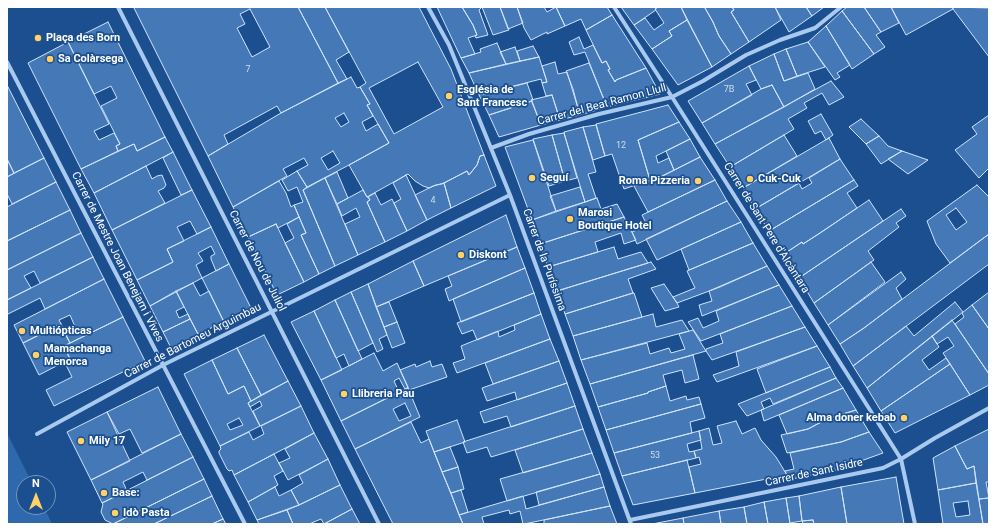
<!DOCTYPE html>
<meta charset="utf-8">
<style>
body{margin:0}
#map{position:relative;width:996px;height:531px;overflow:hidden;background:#1b4f8f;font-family:Roboto,sans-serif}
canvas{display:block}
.frame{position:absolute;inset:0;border:8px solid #fff;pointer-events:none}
.north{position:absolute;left:16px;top:475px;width:40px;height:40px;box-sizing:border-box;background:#1b4f8f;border:1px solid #7695bc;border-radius:50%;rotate:0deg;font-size:11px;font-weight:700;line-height:16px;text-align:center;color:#fff}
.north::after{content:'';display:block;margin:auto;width:14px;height:18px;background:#ffd166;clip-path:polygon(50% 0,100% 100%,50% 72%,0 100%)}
</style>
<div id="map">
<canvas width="996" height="531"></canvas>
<div class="frame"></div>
<div class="north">N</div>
</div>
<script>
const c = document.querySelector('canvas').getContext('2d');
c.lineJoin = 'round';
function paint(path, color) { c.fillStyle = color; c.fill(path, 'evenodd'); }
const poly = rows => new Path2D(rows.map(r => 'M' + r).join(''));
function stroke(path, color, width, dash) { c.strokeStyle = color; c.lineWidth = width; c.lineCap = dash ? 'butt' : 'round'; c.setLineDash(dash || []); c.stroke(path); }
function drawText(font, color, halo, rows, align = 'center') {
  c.font = font + ' Roboto,sans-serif'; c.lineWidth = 3.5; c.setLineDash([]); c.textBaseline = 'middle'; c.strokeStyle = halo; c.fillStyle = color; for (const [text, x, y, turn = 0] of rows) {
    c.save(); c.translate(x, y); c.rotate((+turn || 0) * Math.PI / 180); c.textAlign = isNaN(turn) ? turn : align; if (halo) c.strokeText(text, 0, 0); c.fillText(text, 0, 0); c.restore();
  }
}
paint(poly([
 [7,433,32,483,24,483,24,507,44,507,52,524,7,524]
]), '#2e69ad');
const building = poly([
 [136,7,298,7,338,83,281,113,277,106,224,135,228,144,208,156,134,8,136,7],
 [250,9,270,47,252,57,237,28,245,24,240,14,250,9],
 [298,7,325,7,349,52,336,60,347,79,338,83,298,7],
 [325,7,419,7,451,69,484,155,480,156,477,165,469,175,467,171,442,184,436,185,429,188,423,186,415,181,408,174,367,197,349,165,389,143,367,105,370,104,360,87,366,83,325,7],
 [418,62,443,107,394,134,369,88,418,62],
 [437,7,462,7,473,25,477,35,468,38,475,54,461,58,437,7],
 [462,7,482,7,479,10,488,35,476,38,475,36,477,35,473,25,462,7],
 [482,7,500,7,509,30,493,35,482,7],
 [500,7,517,7,523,23,508,29,500,7],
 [517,7,544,7,547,12,556,7,565,26,547,34,547,32,531,40,524,28,517,7],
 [556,7,607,7,612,15,586,30,581,19,565,26,556,7],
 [621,7,658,7,655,9,656,10,634,25,621,7],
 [658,7,681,7,687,20,669,31,672,36,652,49,634,25,645,18,654,30,664,23,655,9,658,7],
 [681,7,707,7,705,8,713,22,719,36,731,54,712,67,681,7],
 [707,7,732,7,734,10,731,12,749,42,731,54,719,36,713,22,705,8,707,7],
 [732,7,775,7,781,20,749,42,731,12,734,10,732,7],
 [775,7,806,7,812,16,789,32,775,7],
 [806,7,824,7,812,16,806,7],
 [847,7,864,7,881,32,876,35,885,47,874,54,842,11,847,7],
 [864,7,891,7,899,23,881,32,864,7],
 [891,7,953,7,953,9,906,35,891,7],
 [952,7,989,8,989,57,953,9,952,7],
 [842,11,874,54,852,69,826,26,842,11],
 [612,15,646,68,616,80,615,82,608,70,610,69,606,61,602,63,586,30,612,15],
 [687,20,712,67,678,85,652,49,672,36,669,31,687,20],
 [108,22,165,137,137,151,134,144,118,151,116,146,120,144,101,106,117,98,111,86,94,94,68,42,108,22],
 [826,26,850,65,837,73,840,77,835,80,808,42,826,26],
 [579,37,584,49,593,45,602,63,606,61,610,69,608,70,615,82,616,80,646,68,660,94,607,107,585,52,574,55,569,42,579,37],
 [68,42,109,124,94,131,99,140,114,133,120,144,116,146,118,151,81,169,28,63,68,42],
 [808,42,825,67,797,76,786,49,808,42],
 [497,43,506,64,469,73,461,58,481,52,480,49,497,43],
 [533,46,539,57,520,61,517,51,533,46],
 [515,47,520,61,506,64,500,52,515,47],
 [786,49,797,76,784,81,774,54,786,49],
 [774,54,784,81,808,73,815,89,784,107,772,85,761,89,749,66,774,54],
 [539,57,547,82,542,83,541,79,479,95,469,73,539,57],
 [555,62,558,74,567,72,580,115,560,120,552,95,546,96,542,83,547,82,542,66,555,62],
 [589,63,607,107,580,115,573,89,566,71,589,63],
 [749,66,756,80,746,84,752,95,702,123,688,101,749,66],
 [351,77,357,88,360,87,370,104,367,105,373,116,362,122,366,131,378,124,389,143,349,165,307,187,297,171,308,165,304,158,283,169,287,176,233,207,208,156,281,113,351,77],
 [344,113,349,122,341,127,335,118,344,113],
 [333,151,340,163,328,170,321,158,333,151],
 [831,81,844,97,829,105,822,93,804,103,807,108,788,119,794,129,730,167,715,144,831,81],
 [527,83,533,100,531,100,532,101,489,115,479,95,527,83],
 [7,85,44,158,14,173,7,159,7,85],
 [772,85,784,107,715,144,702,123,761,89,772,85],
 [552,95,560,120,541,125,531,100,552,95],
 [532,101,541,125,499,137,489,115,532,101],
 [668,105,679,122,638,140,650,180,624,189,612,154,605,156,596,124,668,105],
 [821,114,833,135,826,140,821,131,815,134,808,121,821,114],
 [989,115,989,168,979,178,955,150,977,134,972,127,989,115],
 [861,119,879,136,866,144,849,127,861,119],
 [679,122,690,139,656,156,658,163,669,158,674,170,650,182,649,181,650,180,638,140,679,122],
 [596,125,605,156,593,160,583,127,596,125],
 [583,127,596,172,588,174,596,198,585,202,564,133,564,132,583,127],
 [564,133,577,178,565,181,552,135,564,133],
 [552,135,565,181,549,186,533,139,552,135],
 [784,135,797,156,743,188,730,167,784,135],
 [879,136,888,146,902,151,881,164,866,144,879,136],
 [165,137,173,152,94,193,81,169,134,144,137,151,165,137],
 [829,138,840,159,755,209,743,188,829,138],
 [690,139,700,157,674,170,666,151,690,139],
 [533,140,556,211,532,220,505,147,533,140],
 [902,151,928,160,908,174,888,159,902,151],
 [173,152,192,190,181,195,163,158,173,152],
 [484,155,496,186,451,208,444,183,467,171,469,175,477,165,480,156,484,155],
 [700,157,715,180,648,212,634,186,655,180,700,157],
 [44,158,56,182,12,204,7,194,7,177,44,158],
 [7,159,14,173,7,177,7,159],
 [840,159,854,180,769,231,755,209,799,183,802,189,812,183,809,178,840,159],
 [146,166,152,179,157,176,162,175,166,185,164,188,158,191,165,203,112,230,94,193,146,166],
 [297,171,307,187,303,190,335,266,319,274,301,235,306,233,294,205,303,202,297,187,288,191,282,180,297,171],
 [337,172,348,198,337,204,325,178,337,172],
 [406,175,427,220,407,231,394,203,401,199,393,183,406,175],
 [325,178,358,255,335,266,303,190,325,178],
 [715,180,727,201,637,244,632,232,647,225,642,215,715,180],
 [854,180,858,186,847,193,857,208,820,233,803,244,802,242,784,254,769,231,854,180],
 [279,181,286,193,291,207,294,205,299,217,278,228,276,224,248,237,233,207,279,181],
 [56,182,70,210,7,241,7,207,56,182],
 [444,183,451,208,427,220,415,195,433,186,444,183],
 [977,185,989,197,989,234,950,263,936,244,927,221,977,185],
 [956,208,967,222,956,230,946,215,956,208],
 [580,187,585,202,556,211,550,196,580,187],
 [192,190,211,227,197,234,190,221,177,227,184,241,167,249,173,262,137,280,112,230,192,190],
 [363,190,367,197,368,197,370,200,367,202,385,242,358,255,345,224,360,217,356,208,342,216,337,204,363,190],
 [375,193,381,205,392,199,407,231,385,242,367,202,370,200,368,197,375,193],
 [597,198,601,209,617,204,624,217,540,244,532,220,597,198],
 [869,200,883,221,799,278,784,254,802,242,803,244,820,233,869,200],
 [727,201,741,222,657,260,646,239,727,201],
 [901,209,906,216,896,223,899,227,868,251,874,260,814,303,799,278,901,209],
 [70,210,81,233,7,270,7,241,70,210],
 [506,215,517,247,424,286,413,261,506,215],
 [299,217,306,233,301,235,319,274,304,282,285,243,294,238,287,224,299,217],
 [624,217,636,240,624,244,621,233,595,242,598,252,548,267,540,244,624,217],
 [741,222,753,243,689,270,681,249,741,222],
 [276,224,304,282,277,295,248,237,276,224],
 [211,227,229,264,216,271,211,259,211,256,215,254,211,246,198,253,203,261,196,265,202,278,150,306,137,280,173,262,167,249,211,227],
 [81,233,93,257,40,283,34,271,24,276,31,288,7,300,7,270,81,233],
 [989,234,989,264,853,366,840,344,864,328,989,234],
 [753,243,767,266,720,287,677,303,673,297,695,288,687,271,753,243],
 [517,247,525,268,449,301,445,289,452,286,448,276,517,247],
 [614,247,618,259,641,252,648,263,557,291,548,267,614,247],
 [93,257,104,279,45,309,40,298,8,314,7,311,7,300,93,257],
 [413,261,424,286,376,307,368,284,413,261],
 [651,262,656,269,628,279,633,293,565,314,557,291,651,262],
 [871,262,885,282,828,325,814,303,871,262],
 [229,264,251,308,224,322,202,278,229,264],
 [767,266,779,285,702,316,699,305,712,301,709,291,767,266],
 [525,268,534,293,461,322,453,299,525,268],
 [901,272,906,279,896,288,902,299,864,328,840,344,828,325,901,272],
 [104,279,123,317,70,343,65,334,76,329,70,315,59,320,61,324,23,343,14,325,104,279],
 [193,283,200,296,209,291,224,322,198,334,176,291,193,283],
 [368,284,387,335,379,339,383,349,377,352,351,292,368,284],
 [664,284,677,303,679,307,665,311,651,288,664,284],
 [779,285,792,306,701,341,688,322,698,318,703,328,719,321,716,311,779,285],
 [176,291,184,307,176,311,179,318,188,314,190,319,163,332,150,306,176,291],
 [351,292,373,343,358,351,335,300,351,292],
 [989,292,989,329,972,305,989,292],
 [534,293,541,314,477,340,473,330,462,334,457,323,534,293],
 [633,293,634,293,642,317,573,336,565,314,633,293],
 [335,300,362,359,349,366,344,354,336,358,314,311,335,300],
 [389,302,397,322,384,327,376,307,389,302],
 [955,302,963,312,867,388,853,366,906,326,914,336,955,302],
 [972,305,989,329,989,374,955,324,964,317,962,313,972,305],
 [792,306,805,327,712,360,706,351,706,349,723,343,720,334,792,306],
 [314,311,342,370,321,380,291,322,314,311],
 [541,314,550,339,457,373,453,363,465,359,461,346,498,331,499,337,515,330,514,325,541,314],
 [653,314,656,327,682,320,689,331,581,360,573,336,653,314],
 [123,317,145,361,54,406,46,390,72,377,64,361,70,359,64,346,123,317],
 [190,319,198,334,171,348,163,332,190,319],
 [952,320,989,374,989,385,970,395,943,353,954,346,948,337,937,344,932,336,952,320],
 [397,322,405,343,392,348,384,327,397,322],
 [61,324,70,343,64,346,70,359,39,375,23,343,61,324],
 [805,327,817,346,717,382,713,375,739,366,736,352,805,327],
 [693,330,706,351,590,384,581,360,647,343,650,354,669,348,671,353,685,349,679,334,693,330],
 [264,335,288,381,261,395,237,348,264,335],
 [932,336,939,347,922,360,929,370,946,358,950,364,881,411,867,388,932,336],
 [550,339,559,361,493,384,485,363,550,339],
 [817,346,830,367,766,393,757,369,817,346],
 [237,348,261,395,251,401,244,386,228,394,212,360,237,348],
 [374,353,383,371,397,363,408,387,405,389,399,378,394,381,399,392,341,421,321,380,374,353],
 [693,355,699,379,685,383,682,370,663,375,666,386,648,392,648,393,598,407,590,384,693,355],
 [212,360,228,394,244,386,251,401,248,403,260,426,220,446,184,374,212,360],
 [239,418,243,425,230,430,227,424,239,418],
 [430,361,432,367,442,364,447,377,409,390,400,370,415,364,416,367,430,361],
 [559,361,567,383,517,400,515,392,487,401,482,388,559,361],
 [950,364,970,395,895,433,881,411,950,364],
 [830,367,836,378,773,404,770,398,761,402,764,409,747,416,738,404,830,367],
 [836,378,843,388,764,421,761,410,836,378],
 [288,381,301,406,260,426,253,411,262,406,260,401,250,407,248,403,288,381],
 [567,383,575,406,511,427,507,416,484,423,480,412,567,383],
 [666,386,670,401,686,396,687,400,699,397,701,404,606,430,598,407,648,393,648,392,666,386],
 [158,387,181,434,142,453,130,429,119,434,107,412,158,387],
 [408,388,420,417,355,449,341,421,408,388],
 [405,403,411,416,399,421,393,409,405,403],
 [843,388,856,410,827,419,808,429,787,434,779,415,843,388],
 [701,404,705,418,690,422,692,433,614,453,606,430,701,404],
 [301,406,314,433,234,475,232,470,229,471,227,469,219,453,219,451,221,449,220,446,249,432,253,440,264,434,261,426,301,406],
 [575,406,583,429,491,457,487,447,467,453,463,442,575,406],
 [856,410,869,432,841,442,787,453,781,435,808,429,827,419,856,410],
 [107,412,130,461,91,480,67,432,107,412],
 [457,420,465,442,434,452,426,431,457,420],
 [736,421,742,434,755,428,761,440,776,457,787,475,695,493,689,467,701,464,699,457,696,458,694,451,702,449,699,431,709,428,713,445,722,443,717,426,736,421],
 [411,422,421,443,429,439,463,524,393,524,355,449,411,422],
 [583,429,592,453,523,473,515,450,583,429],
 [989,429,989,482,986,482,989,498,979,499,974,466,967,469,955,446,989,429],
 [699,431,701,440,687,444,689,452,694,451,696,458,622,476,614,453,699,431],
 [869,432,883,453,833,471,786,480,785,475,787,475,785,471,794,469,790,453,841,442,869,432],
 [314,433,328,459,288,480,279,463,290,458,285,449,314,433],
 [181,434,193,457,147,480,143,472,123,482,127,491,102,503,91,480,181,434],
 [955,446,967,469,974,466,976,483,938,490,933,458,955,446],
 [450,447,458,467,442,472,434,452,450,447],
 [592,453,600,474,507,501,500,479,592,453],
 [274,454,283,471,274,476,278,485,248,502,234,475,274,454],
 [193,457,204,479,113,524,105,520,101,512,103,504,102,503,193,457],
 [328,459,340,485,299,505,291,490,303,483,299,475,328,459],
 [687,460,695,493,633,505,622,476,687,460],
 [458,467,464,489,451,493,442,472,458,467],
 [600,474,604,487,539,505,536,492,600,474],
 [896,477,904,524,847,524,841,487,896,477],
 [204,479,212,496,154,524,113,524,204,479],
 [976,483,983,524,943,524,938,490,976,483],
 [968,501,970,515,956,517,953,503,968,501],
 [340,485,352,509,324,524,321,519,309,524,293,524,287,510,299,505,340,485],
 [275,487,279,496,291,490,299,505,257,520,248,502,275,487],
 [604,487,610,506,529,523,523,524,520,511,510,514,509,510,482,517,484,524,463,524,459,515,523,496,526,509,604,487],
 [841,487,847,524,814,524,813,520,802,521,799,496,841,487],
 [461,490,468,512,459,515,451,493,461,490],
 [212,496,223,519,212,524,154,524,212,496],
 [799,496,802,521,790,523,786,498,799,496],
 [786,498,790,524,768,524,764,502,786,498],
 [989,498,989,524,983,524,979,499,989,498],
 [764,502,768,524,747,524,744,507,764,502],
 [610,506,617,524,544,524,544,520,610,506],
 [744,507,747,524,721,524,719,511,744,507],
 [352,509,360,524,324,524,352,509],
 [287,510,293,524,259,524,257,520,287,510],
 [719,511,721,524,684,524,683,518,719,511],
 [683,518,684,524,652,524,683,518],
 [223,519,226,524,212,524,223,519],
 [813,520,814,524,803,524,802,521,813,520]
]);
paint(building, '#4478b7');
stroke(building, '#cfe3fa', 1);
stroke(poly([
 [118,7,379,524],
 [428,7,449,45,510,195,631,524],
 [614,7,672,97,901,459,915,524],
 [7,62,245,524],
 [491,148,529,134,599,114,672,97,703,81,746,55,780,40,815,28,841,7],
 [37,434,163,365,510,195],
 [630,520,883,468,901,459,935,438,989,408]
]), '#a9c9ee', 4);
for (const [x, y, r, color] of [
 [38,38,4,"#ffd166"],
 [50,59,4,"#ffd166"],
 [449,96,4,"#ffd166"],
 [532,178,4,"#ffd166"],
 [750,179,4,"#ffd166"],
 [698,181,4,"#ffd166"],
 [570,219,4,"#ffd166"],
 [461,255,4,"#ffd166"],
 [22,331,4,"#ffd166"],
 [36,355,4,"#ffd166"],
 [344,394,4,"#ffd166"],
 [904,418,4,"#ffd166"],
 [81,441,4,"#ffd166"],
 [104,493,4,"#ffd166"],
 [115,513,4,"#ffd166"]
]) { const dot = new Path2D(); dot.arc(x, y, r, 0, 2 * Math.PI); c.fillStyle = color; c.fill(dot); stroke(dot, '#1b4f8f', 1.5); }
drawText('9px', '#d0dded', null, [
 ["7",248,70],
 ["7B",729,90],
 ["12",621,146],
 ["4",433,201],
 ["53",655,456]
]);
drawText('bold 11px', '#fff', '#1b4f8f', [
 ["Plaça des Born",46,38],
 ["Sa Colàrsega",58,59],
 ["Església de",457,90],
 ["Sant Francesc",457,103],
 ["Seguí",540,178],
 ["Cuk-Cuk",758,179],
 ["Roma Pizzeria",690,181,"right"],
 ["Marosi",578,213],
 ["Boutique Hotel",578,226],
 ["Diskont",469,255],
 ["Multiópticas",30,331],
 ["Mamachanga",44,349],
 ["Menorca",44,362],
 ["Llibreria Pau",352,394],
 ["Alma doner kebab",896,418,"right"],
 ["Mily 17",89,441],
 ["Base:",112,493],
 ["Idò Pasta",123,513]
], 'left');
drawText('11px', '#fff', '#1b4f8f', [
 ["Carrer del Beat Ramon Llull",602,105,-15],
 ["Carrer de Sant Pere d'Alcàntara",766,228,58],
 ["Carrer de Mestre Joan Benejam i Vives",117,257,63],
 ["Carrer de la Puríssima",544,260,70],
 ["Carrer de Nou de Juliol",257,261,63],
 ["Carrer de Bartomeu Arguimbau",193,341,-27],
 ["Carrer de Sant Isidre",814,473,-12]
]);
</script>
